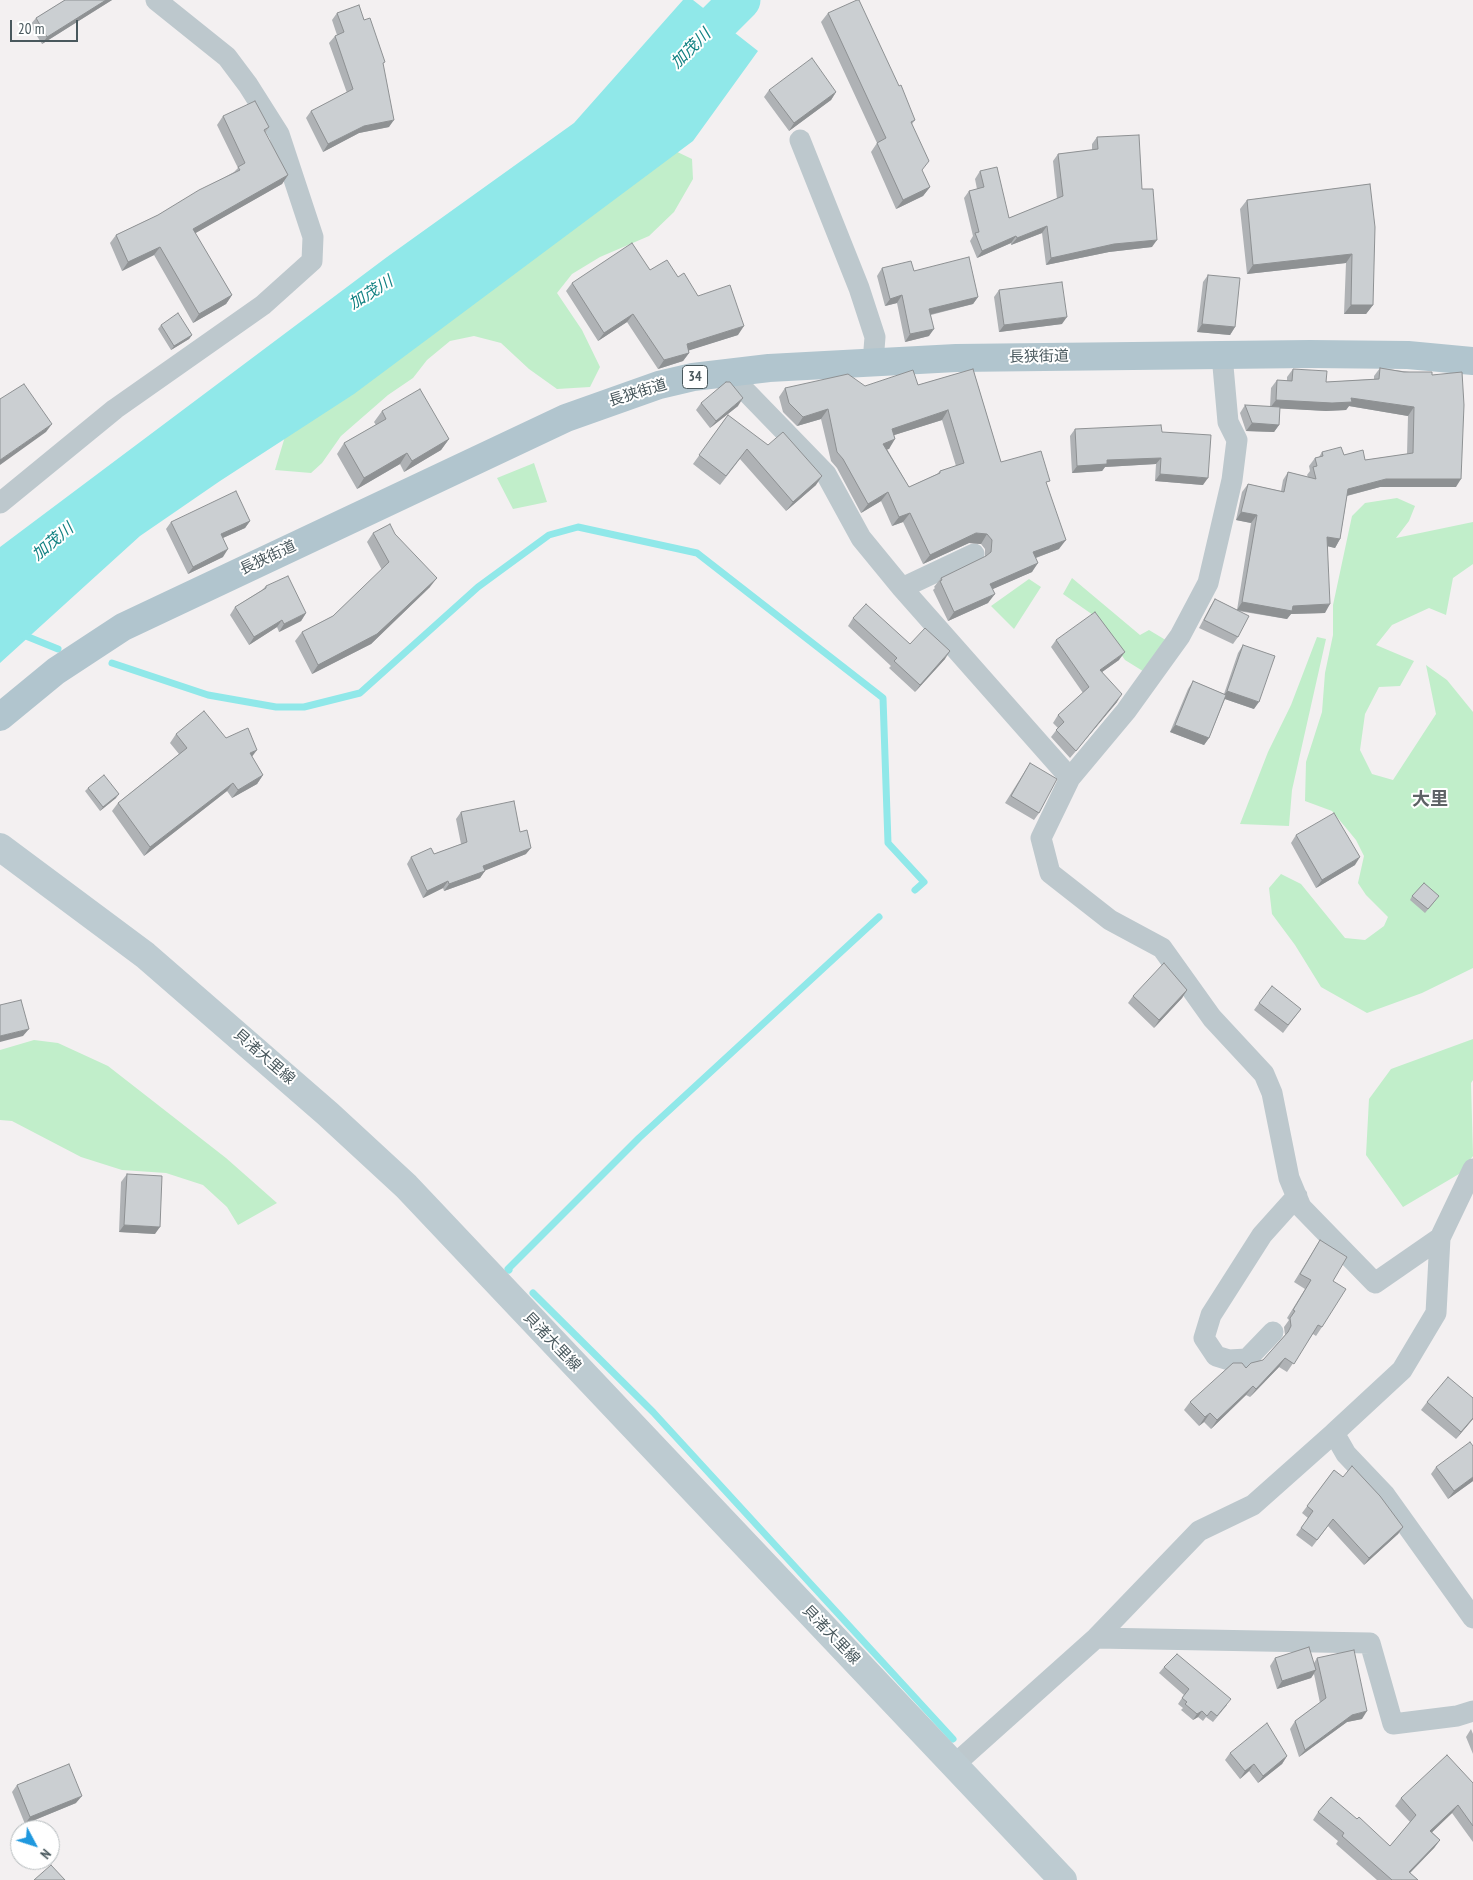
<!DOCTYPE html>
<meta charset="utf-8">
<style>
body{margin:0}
#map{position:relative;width:1473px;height:1880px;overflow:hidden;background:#f3f0f1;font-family:"PT Sans Narrow",sans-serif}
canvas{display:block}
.north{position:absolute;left:10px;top:1820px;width:50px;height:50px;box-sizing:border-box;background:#fff;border:1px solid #b6bcbe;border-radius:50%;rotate:130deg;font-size:14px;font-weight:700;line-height:20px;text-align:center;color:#49585d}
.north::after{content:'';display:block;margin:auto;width:18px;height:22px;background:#1f98de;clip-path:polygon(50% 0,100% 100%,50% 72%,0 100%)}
.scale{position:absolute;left:10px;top:20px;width:68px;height:22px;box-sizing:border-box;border:2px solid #49585d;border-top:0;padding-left:6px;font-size:15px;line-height:18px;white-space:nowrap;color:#49585d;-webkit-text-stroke:4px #fff;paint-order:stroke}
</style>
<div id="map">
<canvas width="1473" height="1880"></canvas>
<div class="north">N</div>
<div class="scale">20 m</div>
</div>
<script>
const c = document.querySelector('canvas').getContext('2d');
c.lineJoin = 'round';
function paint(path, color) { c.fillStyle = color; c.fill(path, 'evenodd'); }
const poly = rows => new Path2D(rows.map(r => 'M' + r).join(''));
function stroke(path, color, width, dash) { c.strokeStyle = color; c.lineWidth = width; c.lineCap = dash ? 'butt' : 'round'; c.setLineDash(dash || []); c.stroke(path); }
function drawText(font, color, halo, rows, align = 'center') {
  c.font = font + ' "PT Sans Narrow","Noto Sans JP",sans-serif'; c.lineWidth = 4; c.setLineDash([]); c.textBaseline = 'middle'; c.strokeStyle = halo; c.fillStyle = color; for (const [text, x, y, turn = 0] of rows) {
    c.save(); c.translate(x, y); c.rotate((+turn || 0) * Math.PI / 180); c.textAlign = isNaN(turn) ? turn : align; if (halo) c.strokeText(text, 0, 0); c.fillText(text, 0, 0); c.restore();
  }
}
paint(poly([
 [646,137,692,159,693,179,674,212,649,236,600,257,572,274,557,293,582,330,600,367,590,387,557,389,529,369,501,343,474,336,450,341,427,360,413,378,388,395,341,436,322,463,311,473,275,470,289,423],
 [534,463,547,502,513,509,497,478],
 [1397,498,1415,506,1409,521,1396,538,1473,522,1473,564,1453,578,1446,615,1429,608,1392,625,1376,645,1414,661,1400,686,1379,687,1365,714,1360,750,1372,774,1393,780,1436,714,1426,665,1447,680,1473,712,1473,968,1422,993,1367,1013,1321,987,1295,945,1272,914,1269,888,1281,874,1301,884,1345,938,1365,940,1384,926,1388,917,1366,895,1358,883,1364,856,1356,840,1332,811,1305,801,1306,762,1322,712,1325,673,1333,635,1333,605,1352,516,1365,503],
 [1072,578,1140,635,1149,630,1169,642,1146,673,1125,660,1093,615,1063,594],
 [1029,579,1041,587,1014,629,991,606],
 [1317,637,1326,639,1292,790,1289,826,1240,824,1268,752,1291,705],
 [1473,1039,1473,1080,1471,1083,1473,1156,1459,1174,1403,1207,1366,1155,1369,1099,1391,1069],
 [34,1040,58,1043,108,1066,226,1158,277,1203,238,1225,227,1207,203,1185,166,1173,122,1170,81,1157,12,1121,0,1120,0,1050]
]), '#c1eeca');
paint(poly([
 [683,0,693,0,758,51,693,141,354,394,220,481,140,536,0,663,0,547,387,257,574,123]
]), '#90e8e9');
stroke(poly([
 [21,634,58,649],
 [112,663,208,695,276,707,304,707,360,693,478,587,549,535,578,527,697,553,883,698,888,843,924,882,915,890],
 [509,1270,508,1269,639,1138,879,917],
 [533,1293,653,1412,953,1739]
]), '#90e8e9', 7);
stroke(poly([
 [680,60,740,0]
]), '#90e8e9', 41);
stroke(poly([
 [800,140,859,288,875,337,873,362],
 [727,372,826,474,861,538,902,588,1070,778,1041,838,1050,873,1110,920,1162,948,1212,1018,1264,1074,1272,1093,1289,1178,1301,1207,1375,1283,1440,1238,1436,1313,1402,1370,1334,1433,1346,1454,1385,1495,1473,1618],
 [0,503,115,409,263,305,312,261,313,237,279,134,248,85,227,57,156,0],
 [902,588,974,554],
 [1070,778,1126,711,1180,636,1208,583,1232,480,1237,440,1228,422,1222,355],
 [1440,1238,1473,1169],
 [1273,1332,1247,1359,1229,1360,1216,1356,1204,1338,1211,1315,1262,1235,1297,1196],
 [1096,1638,1370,1643,1393,1724,1457,1716,1473,1711],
 [954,1765,1096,1638,1199,1531,1253,1505,1334,1433]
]), '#bdc8cd', 21);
stroke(poly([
 [0,847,145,955,328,1114,406,1186,1063,1880]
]), '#bdcbd1', 28);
stroke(poly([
 [0,717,56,671,123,627,566,418,659,385,693,377,769,368,956,358,1310,354,1408,355,1473,361]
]), '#b1c5ce', 28);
paint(poly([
 [65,0,112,0,42,44,30,25,36,18],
 [337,13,364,20,383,66,389,127,359,133,323,152,306,118,311,111,347,93,329,43,335,36,337,35,332,20],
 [828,13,915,120,912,124,922,171,930,187,923,196,896,209,871,152,877,143,821,22],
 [769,90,836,92,831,100,789,131,764,97],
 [223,116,269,127,265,133,288,175,282,184,195,233,232,295,226,304,193,323,154,255,122,271,110,243,116,235,158,215,234,172,238,168,217,125],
 [1097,137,1142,189,1152,247,1109,252,1046,265,1042,233,1011,245,1011,243,977,258,970,241,973,236,964,198,969,191,977,189,975,179,980,171,1009,218,1057,199,1053,161,1058,154,1092,150,1092,144],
 [1370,184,1373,305,1366,314,1344,314,1346,263,1247,274,1240,209,1247,200],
 [882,268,914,271,978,297,973,304,931,315,929,336,905,342,897,303,885,306,877,276],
 [650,270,678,277,738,335,689,350,689,353,683,361,658,369,627,322,598,341,566,291,572,283],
 [1208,275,1235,327,1230,335,1197,332,1203,282],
 [999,290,1062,324,999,332,994,297],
 [161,325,192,335,189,339,171,350,158,329],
 [1380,368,1432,375,1456,487,1380,487,1347,496,1340,539,1335,548,1328,546,1325,613,1291,614,1287,619,1238,611,1238,637,1233,644,1199,628,1210,607,1215,599,1237,610,1251,523,1236,520,1242,492,1248,484,1281,491,1283,480,1288,472,1308,477,1307,475,1310,471,1309,466,1315,458,1319,457,1322,452,1365,460,1407,454,1408,416,1349,406,1346,410,1326,411,1280,408,1279,425,1274,432,1246,431,1240,413,1245,405,1270,407,1271,388,1277,380,1287,381,1287,377,1293,369,1326,382,1374,379,1374,376],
 [973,369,1001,462,1047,485,1059,549,1036,558,1032,572,992,589,988,603,948,621,933,590,935,588,934,587,941,578,985,557,985,549,981,544,969,543,923,564,903,522,892,526,881,501,861,513,837,468,831,461,821,419,797,426,783,412,779,397,785,388,865,386,918,385],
 [942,420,956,466,940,471,937,474,909,487,887,449,889,449,894,435],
 [701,403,738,406,710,428,696,410],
 [382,411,449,439,441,450,404,472,400,464,357,489,337,454,344,443,376,425,374,422],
 [728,415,816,485,786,511,740,459,720,485,693,464],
 [1075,429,1162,432,1203,485,1155,481,1156,464,1105,467,1102,471,1072,473,1070,436],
 [250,521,245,528,223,538,223,557,188,574,166,529,171,522],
 [373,533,395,534,430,587,371,644,312,674,295,641,302,632,333,616,382,570,367,542],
 [266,586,306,613,301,621,279,632,277,627,249,645,230,615,235,607,262,590],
 [853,618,910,644,945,659,915,692,889,668,891,666,848,626],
 [1056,640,1119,660,1102,672,1117,702,1070,758,1051,737,1058,728,1053,723,1058,715,1083,693,1051,647],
 [1243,645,1254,709,1225,699,1209,738,1204,745,1170,732,1188,689,1193,681,1224,694,1238,653],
 [176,734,226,738,252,757,263,775,257,784,232,798,227,791,144,856,112,811,118,803,179,754,170,743],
 [1030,763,1039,813,1034,820,1005,803],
 [88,788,116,798,100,811,85,791],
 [461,812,520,832,526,854,485,870,480,878,444,891,443,888,423,898,407,864,411,857,434,854,461,844,456,819],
 [1296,835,1355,865,1316,888,1291,843],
 [1412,896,1436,900,1425,913,1410,900],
 [1187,990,1182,998,1154,1028,1128,1003,1133,996],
 [1259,1003,1301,1009,1283,1033,1254,1010],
 [127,1174,155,1234,119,1232,121,1182],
 [1320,1240,1333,1281,1322,1327,1316,1336,1313,1334,1287,1372,1279,1367,1250,1397,1246,1395,1211,1429,1204,1422,1199,1426,1184,1410,1190,1402,1246,1368,1263,1360,1284,1336,1285,1335,1284,1327,1289,1320,1287,1318,1305,1289,1294,1282],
 [1427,1402,1473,1419,1456,1439,1421,1410],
 [1436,1467,1473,1481,1448,1499,1431,1474],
 [1334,1470,1403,1527,1398,1534,1364,1565,1328,1526,1312,1547,1296,1535,1308,1518,1302,1513],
 [1275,1658,1314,1663,1317,1658,1362,1719,1347,1722,1299,1757,1290,1729,1295,1721,1320,1703,1314,1674,1311,1678,1277,1689,1270,1666],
 [1164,1667,1227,1705,1213,1722,1206,1717,1203,1721,1198,1717,1193,1720,1181,1710,1183,1708,1178,1704,1184,1695,1159,1673],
 [1471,1729,1473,1734,1473,1754,1466,1737],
 [1230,1753,1287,1756,1282,1764,1258,1783,1249,1771,1240,1779,1225,1760],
 [1473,1783,1473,1842,1452,1813,1432,1832,1440,1840,1434,1848,1410,1873,1418,1880,1377,1880,1336,1844,1338,1841,1313,1820,1318,1812,1390,1846,1410,1822,1395,1806,1401,1798],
 [17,1785,76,1803,25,1824,12,1792]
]), '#afb2b5');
paint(poly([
 [106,0,112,0,42,44,47,37],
 [836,92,831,100,789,131,794,123],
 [394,120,389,127,359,133,323,152,328,144,364,126],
 [288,175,282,184,187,238,193,229],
 [930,187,923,196,896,209,903,200],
 [1047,226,1042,233,1011,245,1017,238],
 [1016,236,1011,243,977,258,982,251],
 [1157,240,1152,247,1109,252,1046,265,1051,258,1114,244],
 [160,247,154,255,122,271,128,262],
 [1352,254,1346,263,1247,274,1253,265],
 [232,295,226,304,193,323,199,314],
 [902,295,897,303,885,306,890,299],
 [978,297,973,304,924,316,929,309],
 [1351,305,1373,305,1366,314,1344,314],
 [633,314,627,322,598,341,604,333],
 [1067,317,1062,324,999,332,1004,325],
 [1202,324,1235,327,1230,335,1197,332],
 [744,326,738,335,681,353,687,344],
 [934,329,929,336,905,342,910,334],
 [192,335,189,339,171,350,174,346],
 [689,353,683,361,658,369,664,360],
 [743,398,738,406,710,428,716,421],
 [1351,398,1414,407,1408,416,1349,406,1346,410,1326,411,1270,408,1276,400],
 [828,409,821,419,797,426,803,417],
 [948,410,942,420,885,438,892,429],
 [1252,423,1279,425,1274,432,1246,431],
 [52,424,46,432,0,465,0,460],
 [449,439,441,450,404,472,412,461],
 [895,439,889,449,877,453,883,444],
 [407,453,400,464,357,489,364,478],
 [1161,458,1156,464,1105,467,1102,471,1072,473,1077,466,1107,460],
 [1160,474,1208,478,1203,485,1155,481],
 [822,476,816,485,786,511,793,502],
 [1386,479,1461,479,1456,487,1380,487,1342,497,1348,489],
 [888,492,881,501,861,513,868,504],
 [1241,512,1257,515,1251,523,1236,520],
 [910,513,903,522,892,526,899,517],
 [250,521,245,528,216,541,221,534],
 [976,533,987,534,981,544,969,543,923,564,930,555],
 [1327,537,1340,539,1335,548,1322,545],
 [1066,540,1059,549,1027,561,1033,552],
 [228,549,223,557,188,574,193,567],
 [1038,563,1032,572,984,593,990,584],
 [437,578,430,587,371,644,312,674,318,665],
 [995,594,988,603,948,621,954,612],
 [1242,602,1293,606,1330,604,1325,613,1291,614,1287,619,1237,610],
 [306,613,301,621,279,632,284,624],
 [282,620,277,627,249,645,254,637],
 [950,651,945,659,915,692,920,685],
 [1125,652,1119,660,1095,677,1100,670],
 [1227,691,1259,702,1254,709,1222,698],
 [1122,694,1117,702,1070,758,1076,751],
 [1175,725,1209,738,1204,745,1170,732],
 [257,750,251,758,250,753],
 [263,775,257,784,232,798,238,790],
 [233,783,227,791,144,856,150,847],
 [119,794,116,798,100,811,103,807],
 [531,848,526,854,479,873,483,866],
 [1360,857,1355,865,1316,888,1322,880],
 [485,871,480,878,444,891,449,884],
 [448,881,443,888,423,898,427,891],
 [1187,990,1182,998,1154,1028,1159,1020],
 [29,1029,23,1036,0,1042,0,1036],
 [124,1225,160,1227,155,1234,119,1232],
 [1285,1358,1279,1367,1250,1397,1256,1389],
 [1253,1386,1246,1395,1211,1429,1217,1420],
 [1210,1413,1204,1422,1199,1426,1205,1417],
 [1473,1418,1473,1419,1456,1439,1461,1432],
 [1473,1477,1473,1481,1448,1499,1454,1491],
 [1403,1527,1398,1534,1364,1565,1369,1558],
 [1316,1670,1311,1678,1277,1689,1282,1681],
 [1202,1711,1198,1717,1193,1720,1197,1714],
 [1367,1711,1362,1719,1347,1722,1299,1757,1305,1750,1352,1715],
 [1287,1756,1282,1764,1258,1783,1263,1776],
 [1254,1764,1249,1771,1240,1779,1245,1771],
 [82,1796,76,1803,25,1824,30,1817],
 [1458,1805,1452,1813,1425,1839,1430,1831],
 [1440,1840,1434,1848,1403,1880,1409,1872]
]), '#8e9193');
const building = poly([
 [65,0,106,0,47,37,36,18,65,0],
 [857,0,859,0,899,86,901,85,915,120,911,122,929,161,922,170,930,187,903,200,877,143,886,138,828,13,857,0],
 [359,5,364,20,370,18,385,62,383,63,394,120,364,126,328,144,311,111,353,89,335,36,344,32,337,13,359,5],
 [812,58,836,92,794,123,769,90,812,58],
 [255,101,269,127,264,130,288,175,193,229,232,295,199,314,160,247,128,262,116,235,158,215,199,190,240,170,238,167,245,163,223,116,255,101],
 [1139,135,1142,189,1153,189,1157,240,1114,244,1051,258,1047,226,1017,238,1016,236,982,251,975,233,979,232,969,191,984,187,980,171,997,167,1009,218,1063,196,1058,154,1098,149,1097,137,1139,135],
 [1370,184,1375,227,1373,305,1351,305,1352,254,1253,265,1247,200,1370,184],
 [632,243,650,270,667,260,678,277,684,273,698,296,730,285,744,326,687,344,689,353,664,360,633,314,604,333,572,283,632,243],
 [969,257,978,297,929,309,934,329,910,334,902,295,890,299,882,268,911,261,914,271,969,257],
 [1208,275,1240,278,1235,327,1202,324,1208,275],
 [1062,282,1067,317,1004,325,999,290,1062,282],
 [178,313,192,335,174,346,161,325,178,313],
 [1380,368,1404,372,1432,372,1432,375,1462,372,1464,405,1461,479,1386,479,1348,489,1340,539,1327,537,1330,604,1293,606,1292,611,1242,602,1257,515,1241,512,1248,484,1284,492,1288,472,1316,479,1313,467,1317,466,1315,458,1323,456,1322,452,1341,447,1344,455,1363,450,1365,460,1413,453,1414,407,1351,398,1352,402,1332,403,1276,400,1277,380,1292,381,1293,369,1327,371,1326,382,1379,379,1380,368],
 [973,369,1001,462,1041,451,1050,481,1046,482,1066,540,1033,552,1038,563,990,584,995,594,954,612,940,581,942,580,941,578,986,556,991,552,992,540,987,534,976,533,930,555,910,513,899,517,888,492,868,504,843,459,837,452,828,409,803,417,789,403,785,388,848,374,865,386,913,370,918,385,973,369],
 [948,410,964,463,940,471,940,473,909,487,883,444,895,439,892,429,948,410],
 [726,382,730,382,743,398,716,421,701,403,726,382],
 [24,384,52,424,0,460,0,399,24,384],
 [420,389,449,439,412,461,407,453,364,478,344,443,386,419,382,411,420,389],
 [1245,405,1280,407,1279,425,1252,423,1245,405],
 [728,415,768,445,783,432,822,476,793,502,747,449,726,476,699,455,728,415],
 [1161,425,1162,432,1211,435,1208,478,1160,474,1161,458,1107,460,1107,464,1077,466,1075,429,1161,425],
 [236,491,250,521,221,534,228,549,193,567,171,522,236,491],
 [390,524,395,534,437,578,377,634,318,665,302,632,333,616,389,562,373,533,390,524],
 [288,576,306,613,284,624,282,620,254,637,235,607,266,588,266,586,288,576],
 [1215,599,1249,616,1238,637,1204,620,1215,599],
 [866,604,910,644,925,628,950,651,920,685,894,661,897,658,853,618,866,604],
 [1095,612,1125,652,1100,670,1122,694,1076,751,1056,730,1064,722,1058,715,1089,687,1056,640,1095,612],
 [1243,645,1275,656,1259,702,1227,691,1243,645],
 [1193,681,1226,695,1209,738,1175,725,1193,681],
 [204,711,226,738,248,728,257,750,250,753,263,775,238,790,233,783,150,847,118,803,187,748,176,734,204,711],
 [1030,763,1057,779,1039,813,1011,796,1030,763],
 [104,775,119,794,103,807,88,788,104,775],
 [514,801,520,832,527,830,531,848,483,866,485,871,449,884,448,881,427,891,411,857,431,848,434,854,467,842,461,812,514,801],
 [1334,813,1360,857,1322,880,1296,835,1334,813],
 [1424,883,1439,896,1428,909,1412,896,1424,883],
 [1164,963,1187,990,1159,1020,1133,996,1164,963],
 [1272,986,1301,1009,1288,1025,1259,1003,1272,986],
 [21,1000,29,1029,0,1036,0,1005,21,1000],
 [127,1174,162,1176,160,1227,124,1225,127,1174],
 [1320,1240,1347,1257,1333,1281,1346,1289,1322,1327,1318,1325,1294,1364,1285,1358,1256,1389,1253,1386,1217,1420,1210,1413,1205,1417,1190,1402,1233,1363,1242,1363,1246,1368,1251,1363,1263,1360,1288,1332,1291,1326,1290,1318,1295,1311,1293,1310,1311,1280,1300,1274,1320,1240],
 [1448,1377,1473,1398,1473,1418,1461,1432,1427,1402,1448,1377],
 [1470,1442,1473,1446,1473,1477,1454,1491,1436,1467,1470,1442],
 [1352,1466,1380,1496,1403,1527,1369,1558,1333,1519,1317,1540,1301,1528,1313,1511,1307,1506,1334,1470,1343,1477,1352,1466],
 [1309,1647,1316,1670,1282,1681,1275,1658,1309,1647],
 [1354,1650,1367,1711,1352,1715,1305,1750,1295,1721,1326,1698,1317,1658,1354,1650],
 [1177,1654,1231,1699,1217,1716,1211,1711,1207,1716,1202,1711,1197,1714,1185,1704,1187,1702,1182,1698,1189,1689,1164,1667,1177,1654],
 [1267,1723,1287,1756,1263,1776,1254,1764,1245,1771,1230,1753,1267,1723],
 [1447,1755,1473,1783,1473,1826,1458,1805,1430,1831,1440,1840,1409,1872,1418,1880,1392,1880,1342,1836,1344,1833,1318,1812,1331,1797,1357,1819,1359,1817,1390,1846,1416,1815,1401,1798,1447,1755],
 [69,1764,82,1796,30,1817,17,1785,69,1764],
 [51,1865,65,1880,34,1880,51,1865]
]);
paint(building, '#cbcfd2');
stroke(building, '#8e9193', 1);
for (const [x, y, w] of [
 [695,377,25]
]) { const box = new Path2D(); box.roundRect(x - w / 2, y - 11.5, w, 23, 4); c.fillStyle = '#fff'; c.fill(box); stroke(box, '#49585d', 1); }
drawText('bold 14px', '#49585d', null, [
 ["34",695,377]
]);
drawText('15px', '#49585d', '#fff', [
 ["長狭街道",1039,357,-1],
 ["長狭街道",638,393,-17],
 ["長狭街道",268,558,-25],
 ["貝渚大里線",264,1057,41],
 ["貝渚大里線",552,1342,46],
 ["貝渚大里線",831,1635,46]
]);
drawText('italic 16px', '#118182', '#fff', [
 ["加茂川",691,49,-45],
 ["加茂川",371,293,-32],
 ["加茂川",53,542,-40]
]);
drawText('bold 18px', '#5d6265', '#fff', [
 ["大里",1430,800]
]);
</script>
